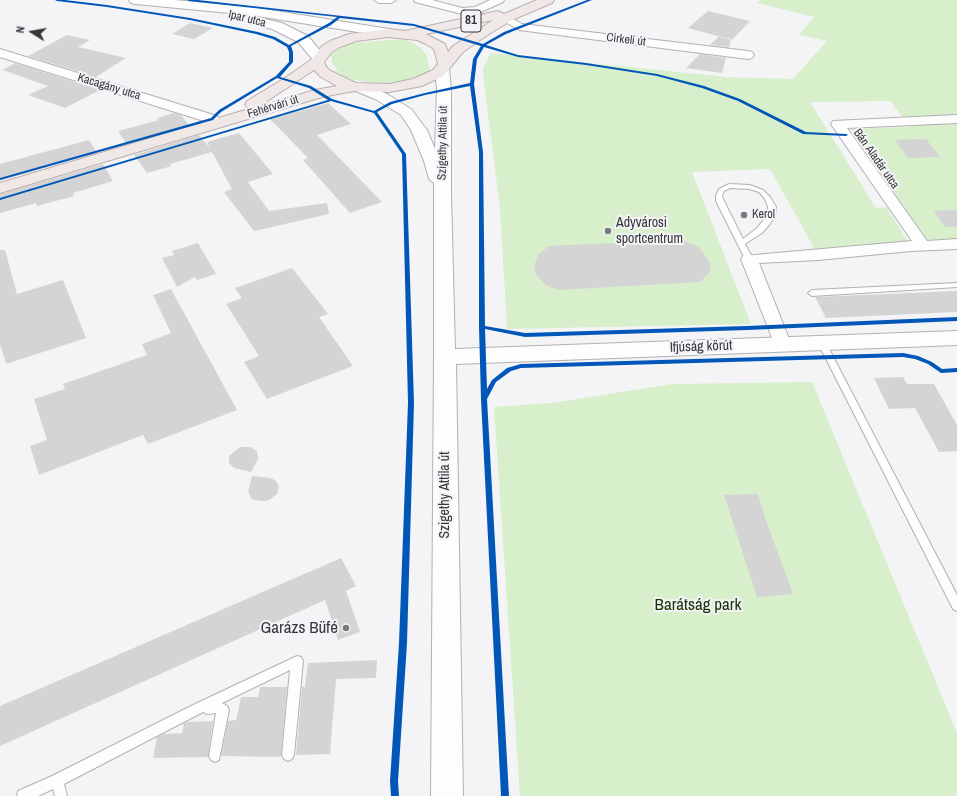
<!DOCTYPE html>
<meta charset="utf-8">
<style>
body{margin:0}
#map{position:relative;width:957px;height:796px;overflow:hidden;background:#f4f4f7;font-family:"Archivo Narrow",sans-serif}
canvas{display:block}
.north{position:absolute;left:12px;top:12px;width:40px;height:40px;-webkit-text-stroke:3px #f3f3f8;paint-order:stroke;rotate:281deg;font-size:11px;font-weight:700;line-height:16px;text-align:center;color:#38383a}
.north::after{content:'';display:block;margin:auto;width:14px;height:18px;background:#38383a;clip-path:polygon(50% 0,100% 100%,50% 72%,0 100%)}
</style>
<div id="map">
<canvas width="957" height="796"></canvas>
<div class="north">N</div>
</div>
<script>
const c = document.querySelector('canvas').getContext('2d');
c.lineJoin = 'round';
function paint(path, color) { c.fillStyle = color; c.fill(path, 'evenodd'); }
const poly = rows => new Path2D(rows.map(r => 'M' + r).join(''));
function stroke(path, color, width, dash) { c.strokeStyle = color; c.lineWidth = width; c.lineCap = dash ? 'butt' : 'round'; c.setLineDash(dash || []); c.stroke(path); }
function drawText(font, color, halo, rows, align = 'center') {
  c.font = font + ' "Archivo Narrow",sans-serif'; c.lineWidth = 4; c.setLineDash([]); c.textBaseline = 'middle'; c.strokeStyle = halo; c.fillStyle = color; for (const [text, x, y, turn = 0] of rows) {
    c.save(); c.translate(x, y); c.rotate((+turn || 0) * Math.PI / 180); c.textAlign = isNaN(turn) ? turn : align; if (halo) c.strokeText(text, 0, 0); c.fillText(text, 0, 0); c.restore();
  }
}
paint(poly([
 [761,0,957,0,957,244,930,245,851,129,910,127,890,101,810,102,876,208,886,207,911,246,818,255,770,169,692,172,751,324,507,329,500,208,484,83,483,68,491,53,727,77,793,79,827,41,799,35,814,17,757,3],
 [401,39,412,42,421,48,427,56,430,73,414,79,382,84,355,80,344,76,337,71,332,63,331,54,341,48,352,43],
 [812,382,957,733,957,796,520,796,494,407,552,403,672,384]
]), '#d7efcb');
paint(poly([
 [708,11,750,21,732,40,688,28],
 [190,23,213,28,194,39,172,34],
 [67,35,90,40,78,47,126,58,96,77,28,56],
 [719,36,731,39,729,47,710,45],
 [700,54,726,58,722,73,686,68],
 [15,63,100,90,65,108,28,95,48,86,3,70],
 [328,103,351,124,317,135,382,202,350,213,303,160,308,158,270,119],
 [173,113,181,115,189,125,127,144,118,131,159,120,157,118],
 [239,133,273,174,248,182,269,211,327,203,329,214,254,231,224,192,232,189,212,152,170,164,172,166,147,173,134,155,199,135,210,148,207,142],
 [926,139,940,157,908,158,895,140],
 [89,140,97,153,0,181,0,164],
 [103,164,113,181,73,193,74,196,37,206,36,203,0,213,0,194],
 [957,210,957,227,945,227,934,211],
 [683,240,699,247,710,263,711,268,709,273,700,282,559,290,547,286,536,275,534,266,538,255,549,246],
 [198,243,216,274,197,280,195,277,177,287,162,258,174,255,172,251],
 [0,250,5,250,17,294,63,280,86,338,6,364,0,344],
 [292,268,328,314,319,317,353,366,267,399,244,362,259,356,226,304,242,298,235,288],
 [171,289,237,410,148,444,143,435,39,475,30,446,47,440,34,399,65,389,63,384,147,355,142,344,171,333,153,295],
 [957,291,957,312,826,318,815,297],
 [903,377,907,384,934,384,957,425,957,451,939,452,915,408,889,409,874,378],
 [240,447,250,447,257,451,258,459,251,472,234,468,229,463,229,456],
 [252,476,270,478,275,480,279,486,277,494,269,500,264,501,254,500,251,498,248,491],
 [758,494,765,518,793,594,757,597,724,495],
 [341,558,356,586,346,591,360,632,338,640,325,600,0,746,0,706],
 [377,660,376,678,336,679,330,754,296,755,302,687,305,687,308,663],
 [260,687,287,687,281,756,277,757,221,756,228,721,236,720,241,697,258,697],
 [213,721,208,757,153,758,157,737,164,734,182,733,184,723,188,722]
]), '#d5d4d5');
const service = poly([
 [729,184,750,185,763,190,770,197,776,207,775,216,769,225,762,233,745,244,753,259,752,261,746,261,716,201,716,196,719,189,729,184],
 [730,188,749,189,759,192,765,199,768,207,767,216,763,221,756,229,743,239,724,201,722,196,724,191,730,188],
 [957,283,957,287,812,296,808,293,812,290,957,283],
 [822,340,826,343,957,595,957,611,953,609,818,343,822,340],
 [297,656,301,657,303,661,294,755,292,759,288,761,284,759,282,755,290,670,222,703,227,706,229,710,219,760,215,762,211,760,209,756,216,713,207,714,203,712,64,784,67,796,55,796,53,789,38,796,17,796,18,791,52,776,191,706,297,656]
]);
const minor = poly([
 [374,0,396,0,391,3,379,3,374,0],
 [414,0,432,0,462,8,475,7,490,0,504,0,503,2,481,12,462,14,415,2,414,0],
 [506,15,522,24,748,51,752,52,754,55,752,58,748,59,519,30,502,20,500,18,506,15],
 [0,49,217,116,223,124,221,127,211,127,207,122,0,57,0,49],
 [957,115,957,123,847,128,927,241,957,239,957,249,911,251,818,260,759,263,791,344,788,348,782,350,776,348,741,259,743,256,912,241,831,124,833,121,957,115]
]);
const tertiary = poly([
 [129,0,174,0,251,7,389,29,394,30,396,33,394,36,389,37,251,15,135,4,131,3,129,0],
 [265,19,282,23,308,36,326,58,324,61,319,62,314,61,298,42,272,29,260,26,259,23,260,20,265,19],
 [442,65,447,66,449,69,451,89,451,193,455,349,957,331,957,345,456,364,463,796,431,796,434,357,434,183,429,179,424,161,411,130,401,115,377,100,356,91,354,88,356,85,361,84,366,85,387,94,411,109,427,130,435,149,437,89,435,69,437,66,442,65]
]);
const primary = poly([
 [537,0,554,0,552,3,512,20,489,34,463,52,443,76,422,86,389,92,354,91,322,97,0,193,0,183,252,108,247,107,245,104,247,101,285,78,312,59,322,46,330,41,349,34,389,29,405,31,498,11,504,14,537,0],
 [493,20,453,46,448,52,445,44,426,34,493,20],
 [389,37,417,40,426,44,434,49,438,64,433,70,413,79,389,84,356,83,331,71,327,68,324,62,332,52,340,47,356,41,389,37],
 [314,70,321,77,337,86,315,90,258,107,314,70]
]);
stroke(service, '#b1b1b4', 2);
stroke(minor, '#b1b1b4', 2);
stroke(tertiary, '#b1b1b4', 2);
stroke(primary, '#bbafad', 2);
paint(service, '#fdfdfe');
paint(minor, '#fdfdfe');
paint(tertiary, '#fdfdfe');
paint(primary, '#efe8e6');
paint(poly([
 [55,0,65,0,107,5,190,18,258,32,275,37,289,45,329,23,337,17,189,1,187,0,198,0,414,24,483,44,504,32,587,0,592,0,506,34,486,45,518,55,586,63,657,74,704,86,740,99,806,132,846,134,848,135,846,136,803,134,738,101,702,88,657,76,586,65,518,57,484,47,477,59,474,84,483,152,485,326,525,333,747,326,957,317,957,321,747,330,525,337,485,329,487,389,492,380,507,368,521,364,903,353,918,356,932,362,942,369,957,368,957,372,941,373,928,364,915,359,903,357,521,368,511,371,496,382,487,399,509,796,501,796,481,399,479,327,479,152,470,86,425,95,392,104,377,112,406,154,414,403,407,643,398,781,399,796,391,796,390,781,399,643,408,403,402,154,374,113,331,101,0,200,0,198,328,100,309,88,277,78,221,112,213,120,0,180,0,178,211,118,219,110,276,76,289,62,289,52,287,47,273,39,256,34,190,20,107,7,57,1,55,0],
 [340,18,414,26,481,46,473,59,470,83,425,93,390,102,374,111,332,99,311,86,280,77,293,62,293,52,291,46,331,25,340,18]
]), '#0057b8');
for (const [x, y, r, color] of [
 [744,215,4,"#7a7a7c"],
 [608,231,4,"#7a7a7c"],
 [346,628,4,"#7a7a7c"]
]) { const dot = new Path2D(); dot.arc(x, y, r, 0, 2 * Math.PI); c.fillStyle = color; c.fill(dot); stroke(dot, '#f3f3f8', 1.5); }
drawText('12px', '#38383a', '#f3f3f8', [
 ["Ipar utca",247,19,14],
 ["Cirkeli út",626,40,7],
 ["Kacagány utca",109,87,17],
 ["Fehérvári út",273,107,-17],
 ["Szigethy Attila út",443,143,-89],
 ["Bán Aladár utca",876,159,55]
]);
drawText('12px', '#38383a', '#f3f3f8', [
 ["Kerol",752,215]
], 'left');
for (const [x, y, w] of [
 [471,21,20]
]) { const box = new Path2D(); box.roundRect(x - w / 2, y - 11, w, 22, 3); c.fillStyle = '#f3f3f8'; c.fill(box); stroke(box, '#38383a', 1); }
drawText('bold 13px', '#38383a', null, [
 ["81",471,21]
]);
drawText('14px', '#38383a', '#f3f3f8', [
 ["Adyvárosi",616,223],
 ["sportcentrum",616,239]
], 'left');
drawText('14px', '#38383a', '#f3f3f8', [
 ["Ifjúság körút",701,347,-2],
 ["Szigethy Attila út",445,495,-90]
]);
drawText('17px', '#153300', '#f3f3f8', [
 ["Barátság park",698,605]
]);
drawText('17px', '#38383a', '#f3f3f8', [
 ["Garázs Büfé",338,628]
], 'right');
</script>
